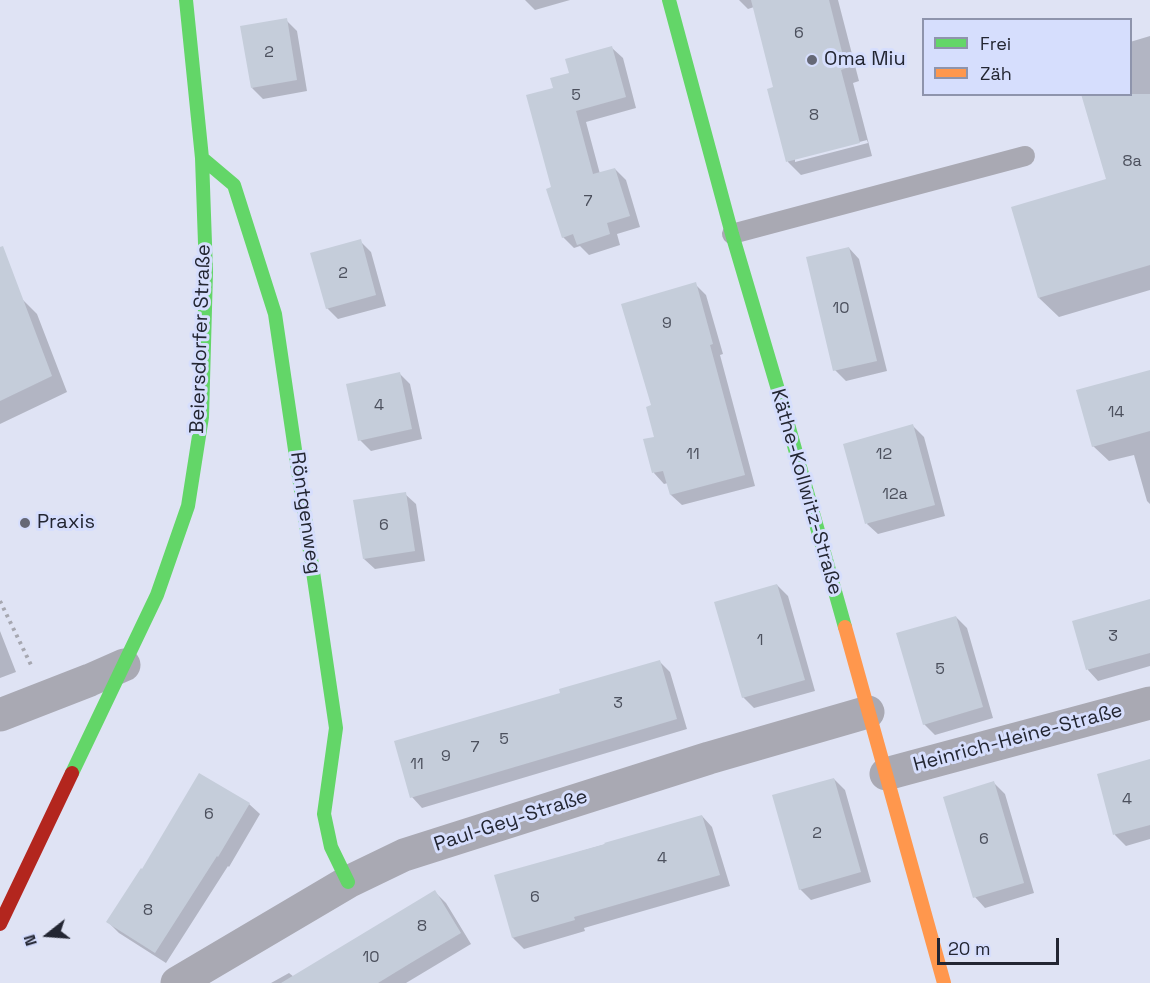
<!DOCTYPE html>
<meta charset="utf-8">
<style>
body{margin:0}
#map{position:relative;width:1150px;height:983px;overflow:hidden;background:#dfe3f4;font-family:"Space Grotesk",sans-serif}
canvas{display:block}
.legend{position:absolute;left:922px;top:18px;width:210px;height:78px;box-sizing:border-box;background:#d6defd;border:2px solid #8e94ac;margin:0;padding:8px 10px;list-style:none;font-size:18px;color:#232632}
.legend li{display:flex;align-items:center;gap:12px;height:30px}
.legend b{width:30px;border:2px solid #8e94ac}
.north{position:absolute;left:18px;top:905px;width:60px;height:60px;-webkit-text-stroke:4px #d6defd;paint-order:stroke;rotate:253deg;font-size:16px;font-weight:700;line-height:24px;text-align:center;color:#232632}
.north::after{content:'';display:block;margin:auto;width:21px;height:27px;background:#232632;clip-path:polygon(50% 0,100% 100%,50% 72%,0 100%)}
.scale{position:absolute;left:937px;top:938px;width:122px;height:27px;box-sizing:border-box;border:3px solid #232632;border-top:0;padding-left:8px;font-size:18px;line-height:21px;white-space:nowrap;color:#232632;-webkit-text-stroke:4px #d6defd;paint-order:stroke}
</style>
<div id="map">
<canvas width="1150" height="983"></canvas>
<ul class="legend">
<li><b style="height:8px;background:#63d668"></b>Frei</li>
<li><b style="height:8px;background:#ff974d"></b>Zäh</li>
</ul>
<div class="north">N</div>
<div class="scale">20 m</div>
</div>
<script>
const c = document.querySelector('canvas').getContext('2d');
c.lineJoin = 'round';
function paint(path, color) { c.fillStyle = color; c.fill(path, 'evenodd'); }
const poly = rows => new Path2D(rows.map(r => 'M' + r).join(''));
function stroke(path, color, width, dash) { c.strokeStyle = color; c.lineWidth = width; c.lineCap = dash ? 'butt' : 'round'; c.setLineDash(dash || []); c.stroke(path); }
function drawText(font, color, halo, rows, align = 'center') {
  c.font = font + ' "Space Grotesk",sans-serif'; c.lineWidth = 6; c.setLineDash([]); c.textBaseline = 'middle'; c.strokeStyle = halo; c.fillStyle = color; for (const [text, x, y, turn = 0] of rows) {
    c.save(); c.translate(x, y); c.rotate((+turn || 0) * Math.PI / 180); c.textAlign = isNaN(turn) ? turn : align; if (halo) c.strokeText(text, 0, 0); c.fillText(text, 0, 0); c.restore();
  }
}
paint(poly([
 [525,0,570,0,535,10],
 [739,0,838,0,859,81,853,83,872,156,801,175,788,162,775,88,754,7,748,9],
 [867,140,868,143,795,162,795,159],
 [286,20,297,31,307,91,263,99,252,88],
 [1150,36,1150,290,1059,317,1039,298,1108,180,1130,94,1130,42],
 [612,48,623,58,636,108,586,122,600,174,615,169,626,180,640,227,617,234,620,245,589,255,580,246,574,248,563,237,553,188,554,89,571,74],
 [360,241,371,252,386,306,338,319,327,308],
 [849,248,859,259,887,371,846,381,835,370],
 [695,284,706,295,723,354,720,355,755,486,682,505,671,495,668,483,664,484,654,473,656,438,653,406],
 [21,298,37,314,67,392,0,424,0,306],
 [1150,372,1150,504,1147,501,1134,455,1109,461,1093,446],
 [399,373,410,384,422,439,371,451,360,440],
 [913,426,924,437,945,516,878,534,867,524],
 [405,494,416,504,425,561,375,569,364,559],
 [777,585,788,596,815,691,754,708,743,697],
 [1150,601,1150,666,1098,681,1088,670,1074,622],
 [956,617,967,628,993,718,935,735,924,724],
 [0,631,16,672,0,678],
 [659,661,670,672,687,729,422,808,412,797,562,694],
 [1150,761,1150,839,1126,846,1115,835,1098,775],
 [834,779,845,790,871,882,811,900,800,889],
 [994,783,1005,794,1034,893,985,908,975,897],
 [249,804,260,814,229,867,228,866,166,963,119,933,108,922],
 [702,816,712,827,730,886,584,928,585,931,524,949,513,938,496,876],
 [435,892,446,903,471,944,406,983,271,983,289,973,294,977]
]), '#0003');
paint(poly([
 [751,0,829,0,846,68,841,70,860,143,786,162,767,89,773,87],
 [287,18,297,80,251,88,240,26],
 [612,46,626,97,576,111,593,174,615,168,630,216,607,223,610,234,577,245,573,234,562,238,546,189,551,187,526,95,553,88,550,78,569,73,565,59],
 [1081,94,1150,94,1150,265,1038,298,1011,207,1106,179],
 [361,239,376,295,326,309,310,253],
 [3,246,52,376,0,401,0,247],
 [849,247,877,361,833,371,806,257],
 [696,282,713,344,710,345,745,475,670,495,663,471,652,473,643,439,654,437,646,407,651,405,621,304],
 [1150,370,1150,431,1092,447,1076,390],
 [400,372,412,429,358,441,346,384],
 [913,424,935,505,865,524,843,444],
 [406,492,415,551,363,559,353,500],
 [777,584,805,680,742,698,714,602],
 [1150,599,1150,653,1086,670,1072,621],
 [956,616,983,707,923,725,896,633],
 [660,660,677,719,410,798,394,741,560,693,559,689],
 [1150,759,1150,825,1113,835,1097,774],
 [199,773,250,803,218,857,217,856,155,953,106,922,141,868,142,869],
 [834,778,861,872,799,890,772,795],
 [994,781,1024,883,973,898,943,797],
 [702,815,720,875,574,917,575,920,512,938,494,875,605,844,604,843],
 [435,890,461,933,409,964,378,983,281,983]
]), '#c5cdda');
stroke(poly([
 [0,601,31,665]
]), '#a6a7b0', 4, [3, 4.5]);
stroke(poly([
 [732,234,1025,156]
]), '#a9a9b3', 20);
stroke(poly([
 [0,715,90,680,124,665],
 [886,774,1150,703],
 [177,983,348,882,404,855,709,758,868,712]
]), '#a9a9b3', 33);
stroke(poly([
 [669,0,732,234,784,410,845,627],
 [202,158,234,185,275,314,336,728,324,814,331,847,348,882],
 [72,773,157,595,188,506,202,417,206,272,202,158,186,0]
]), '#63d668', 14);
stroke(poly([
 [845,627,944,983]
]), '#ff974d', 14);
stroke(poly([
 [0,924,72,773]
]), '#b3261e', 14);
for (const [x, y, r, color] of [
 [812,60,6,"#656876"],
 [25,523,6,"#656876"]
]) { const dot = new Path2D(); dot.arc(x, y, r, 0, 2 * Math.PI); c.fillStyle = color; c.fill(dot); stroke(dot, '#d6defd', 2); }
drawText('16px', '#4c505d', null, [
 ["6",799,34],
 ["2",269,53],
 ["5",576,96],
 ["8",814,116],
 ["8a",1132,162],
 ["7",588,202],
 ["2",343,274],
 ["10",841,309],
 ["9",667,324],
 ["4",379,406],
 ["14",1116,413],
 ["11",693,455],
 ["12",884,455],
 ["12a",895,495],
 ["6",384,526],
 ["3",1113,637],
 ["1",760,641],
 ["5",940,670],
 ["3",618,704],
 ["5",504,740],
 ["7",475,748],
 ["9",446,757],
 ["11",417,765],
 ["4",1127,800],
 ["6",209,815],
 ["2",817,834],
 ["6",984,840],
 ["4",662,859],
 ["6",535,898],
 ["8",148,911],
 ["8",422,927],
 ["10",371,958]
]);
drawText('20px', '#232632', '#d6defd', [
 ["Oma Miu",824,60],
 ["Praxis",37,523]
], 'left');
drawText('20px', '#232632', '#d6defd', [
 ["Beiersdorfer Straße",201,339,-88],
 ["Käthe-Kollwitz-Straße",806,492,74],
 ["Röntgenweg",305,513,82],
 ["Heinrich-Heine-Straße",1018,738,-15],
 ["Paul-Gey-Straße",511,821,-18]
]);
</script>
